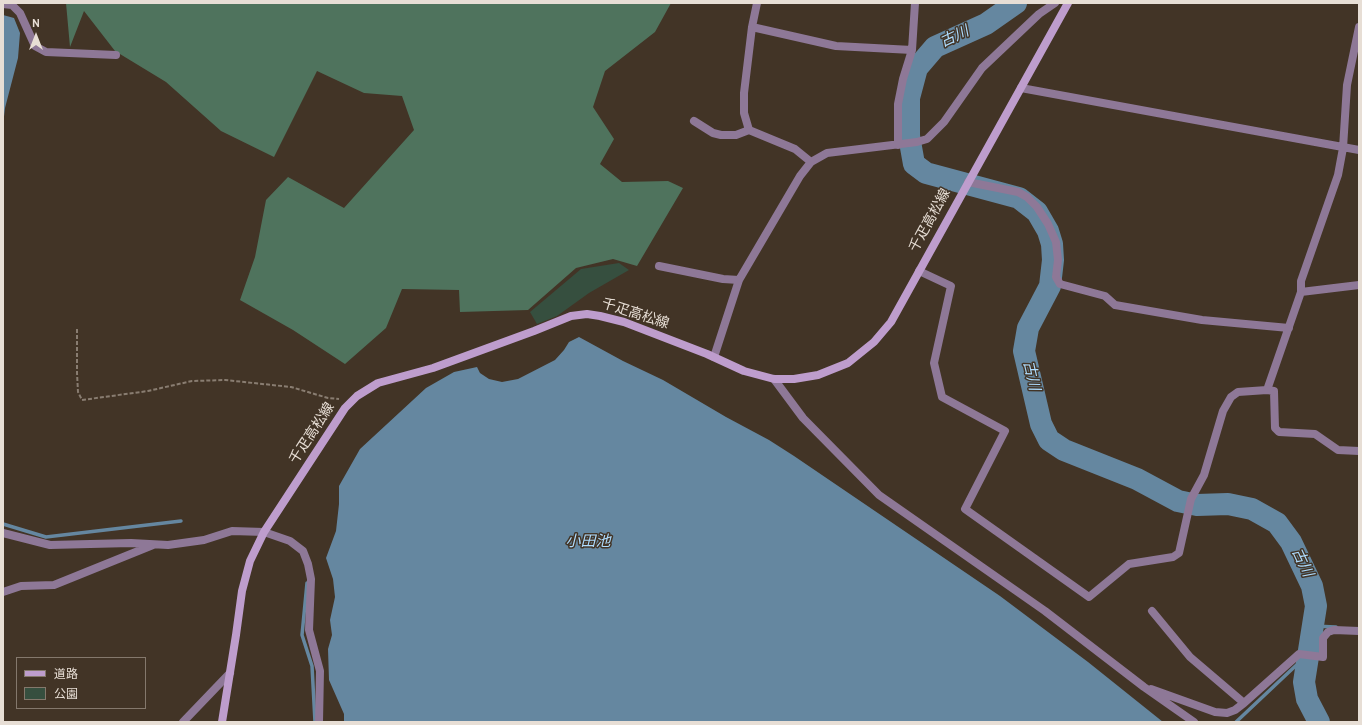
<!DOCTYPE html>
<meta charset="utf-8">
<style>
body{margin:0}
#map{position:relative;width:1362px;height:725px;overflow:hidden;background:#423426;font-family:Overpass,"Noto Sans JP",sans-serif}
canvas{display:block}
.frame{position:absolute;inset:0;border:4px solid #e7ded5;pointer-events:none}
.legend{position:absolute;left:16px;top:657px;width:130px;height:52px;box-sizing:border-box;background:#423426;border:1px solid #84786c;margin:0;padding:5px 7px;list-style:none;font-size:12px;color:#e7ded5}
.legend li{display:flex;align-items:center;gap:8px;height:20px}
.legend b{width:20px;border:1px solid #84786c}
.north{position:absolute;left:16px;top:16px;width:40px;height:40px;-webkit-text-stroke:3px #423426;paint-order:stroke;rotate:0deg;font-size:11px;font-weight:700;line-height:16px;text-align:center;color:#e7ded5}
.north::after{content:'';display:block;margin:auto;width:14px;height:18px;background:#e7ded5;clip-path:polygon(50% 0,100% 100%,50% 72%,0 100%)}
</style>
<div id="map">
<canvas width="1362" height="725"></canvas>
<div class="frame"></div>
<ul class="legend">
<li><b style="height:5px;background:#be9dcd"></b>道路</li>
<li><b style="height:11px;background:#364f3f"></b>公園</li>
</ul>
<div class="north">N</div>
</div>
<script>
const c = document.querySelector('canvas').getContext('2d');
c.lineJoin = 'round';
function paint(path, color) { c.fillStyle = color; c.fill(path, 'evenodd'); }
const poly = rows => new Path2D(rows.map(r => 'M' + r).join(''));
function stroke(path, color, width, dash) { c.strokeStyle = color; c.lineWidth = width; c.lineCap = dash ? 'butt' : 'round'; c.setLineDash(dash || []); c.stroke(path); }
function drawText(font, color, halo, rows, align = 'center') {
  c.font = font + ' Overpass,"Noto Sans JP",sans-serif'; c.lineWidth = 3; c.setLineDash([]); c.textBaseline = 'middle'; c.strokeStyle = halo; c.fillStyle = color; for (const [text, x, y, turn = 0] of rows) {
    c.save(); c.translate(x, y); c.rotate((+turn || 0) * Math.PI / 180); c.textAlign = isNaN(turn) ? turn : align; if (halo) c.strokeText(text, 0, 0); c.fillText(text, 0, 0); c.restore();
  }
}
paint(poly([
 [619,263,629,270,589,293,557,316,537,324,530,312,581,269]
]), '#364f3f');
paint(poly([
 [66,3,671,3,655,32,605,71,593,107,614,139,600,164,622,182,668,181,683,188,637,266,613,259,576,268,528,310,460,312,459,290,402,289,386,328,345,364,293,330,240,300,255,257,266,200,288,177,344,208,414,130,402,96,364,93,317,71,274,157,221,131,166,82,115,51,84,11,70,47]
]), '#4f735d');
paint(poly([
 [3,15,14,18,20,33,18,58,5,108,3,125],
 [579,337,623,361,663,380,726,417,769,440,794,456,1000,596,1088,662,1163,722,344,722,344,714,329,680,328,649,332,635,330,620,335,597,333,579,326,558,336,531,339,504,339,486,360,449,426,388,454,372,477,367,480,373,489,379,502,382,518,379,555,360,564,350,569,342]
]), '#6587a0');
stroke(poly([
 [3,524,46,537,181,521],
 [307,583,302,635,312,666,315,722],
 [1313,626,1336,627],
 [1236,722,1289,672,1303,659,1308,658]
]), '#6587a0', 3.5);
stroke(poly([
 [1016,3,986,24,935,47,917,68,909,98,909,136,914,164,926,173,1019,198,1037,212,1048,231,1052,244,1053,260,1050,286,1028,328,1024,351,1041,424,1049,440,1064,450,1137,479,1178,501,1197,505,1228,504,1252,509,1277,523,1291,542,1312,586,1316,606,1304,682,1307,699,1319,722]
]), '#6587a0', 22);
stroke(poly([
 [77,329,77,373,78,392,82,400,148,391,192,381,225,380,291,387,328,398,339,399]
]), '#897d71', 2, [4, 2]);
stroke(poly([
 [757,3,752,27,744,93,744,113,749,130,795,149,811,162],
 [3,4,12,5,20,13,35,46,46,52,116,55],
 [752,27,836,46,912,50,915,3],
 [1021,88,1359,150],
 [694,121,713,133,721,135,736,135,749,130],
 [898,145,898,104,903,79,912,50],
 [968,182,1018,192,1027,197,1037,207,1048,224,1056,242,1058,260,1056,277,1060,284,1105,296,1115,305,1202,320,1289,328],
 [659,266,723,279,739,280],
 [919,271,951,286,934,363,942,397,1005,431,965,509,1089,597,1129,564,1173,557,1179,553,1191,499,1204,475,1223,411,1231,397,1238,392,1267,390,1301,292,1301,281,1338,175,1343,148,1347,85,1359,27],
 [1301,292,1359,285],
 [714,357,739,280,800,176,811,162,827,153,917,142,927,139,944,122,982,68,1039,14,1055,3],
 [774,379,803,418,879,495,1045,611,1144,687,1194,722],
 [1267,390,1274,391,1275,428,1279,432,1315,434,1338,450,1359,451],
 [3,533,50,545,131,543,168,545,204,540,232,531,264,532,290,541,303,551,308,564,311,579,309,630,320,671,319,722],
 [3,592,21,586,54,585,153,545],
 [1152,611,1190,657,1244,703],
 [1151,689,1215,712,1227,713,1235,710,1244,703,1299,654,1323,657,1323,638,1328,632,1334,630,1359,631],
 [183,722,230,673]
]), '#8e7897', 8);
stroke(poly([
 [222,722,236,635,242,591,250,561,264,532,345,408,357,396,378,383,433,368,534,331,571,316,587,314,600,316,624,322,707,354,744,371,774,379,794,379,818,375,848,363,874,342,891,322,1068,3]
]), '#be9dcd', 8);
drawText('14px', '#e7ded5', '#423426', [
 ["千疋高松線",931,221,-61],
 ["千疋高松線",635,315,18],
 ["千疋高松線",313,434,-57]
]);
drawText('italic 15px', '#aedcfe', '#423426', [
 ["古川",955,38,-25],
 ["古川",1030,376,77],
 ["小田池",588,543],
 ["古川",1301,563,65]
]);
</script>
